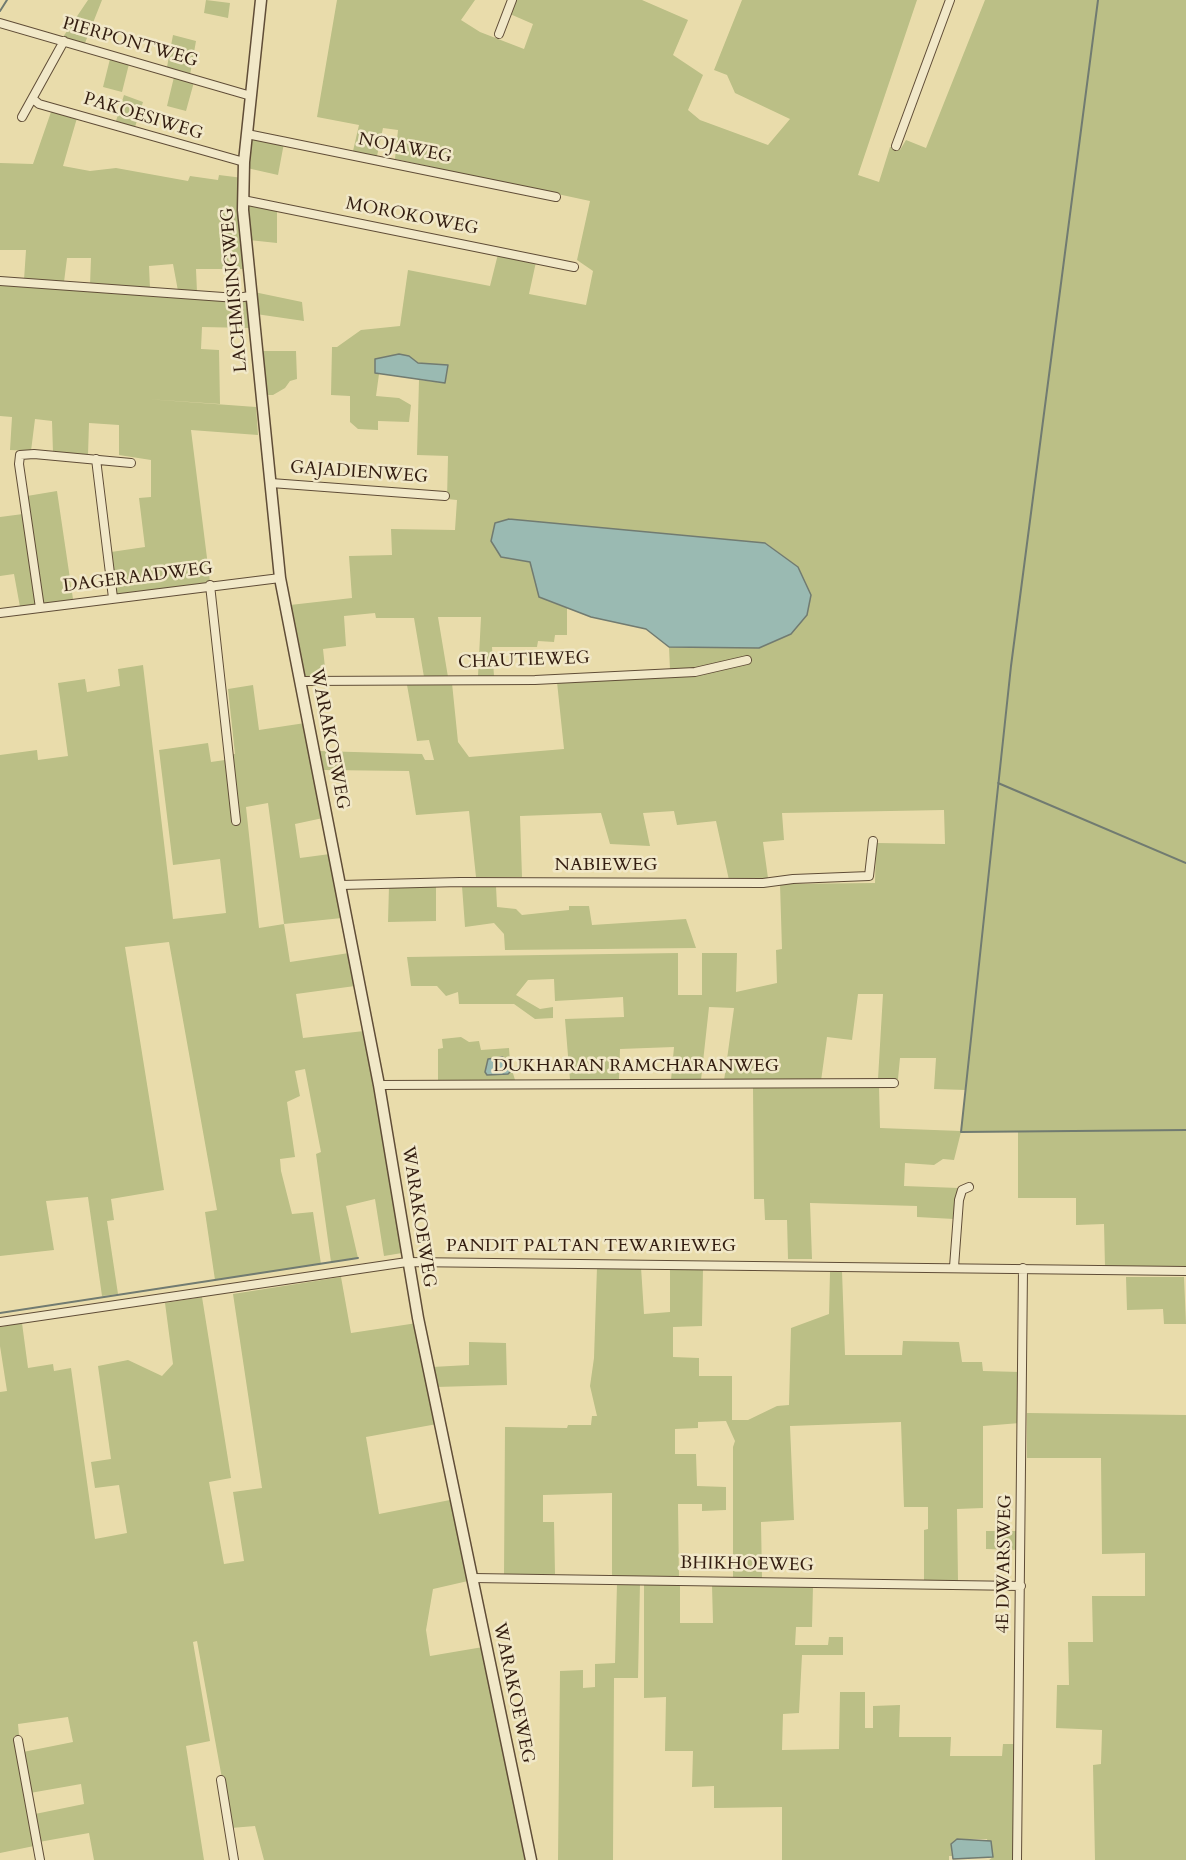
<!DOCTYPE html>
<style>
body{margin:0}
canvas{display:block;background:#e9dcab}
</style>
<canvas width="1186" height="1860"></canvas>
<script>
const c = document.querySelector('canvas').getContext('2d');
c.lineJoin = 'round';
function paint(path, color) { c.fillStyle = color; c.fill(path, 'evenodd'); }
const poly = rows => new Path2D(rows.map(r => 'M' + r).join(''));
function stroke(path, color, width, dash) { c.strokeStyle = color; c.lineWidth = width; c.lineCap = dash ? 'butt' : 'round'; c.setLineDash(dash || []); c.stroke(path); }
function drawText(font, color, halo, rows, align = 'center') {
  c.font = font + ' Cardo,serif'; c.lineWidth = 5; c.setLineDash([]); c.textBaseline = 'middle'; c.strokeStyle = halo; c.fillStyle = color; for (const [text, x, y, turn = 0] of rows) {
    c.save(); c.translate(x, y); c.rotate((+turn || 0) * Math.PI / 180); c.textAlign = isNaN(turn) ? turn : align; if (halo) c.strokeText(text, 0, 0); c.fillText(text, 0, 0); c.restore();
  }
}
paint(poly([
 [88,0,102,0,85,43,63,37],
 [206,0,230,3,228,18,204,13],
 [337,0,475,0,461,20,480,32,524,49,533,24,510,14,515,0,642,0,688,20,673,55,703,75,688,110,700,120,768,145,790,119,735,93,727,75,714,70,742,0,917,0,858,175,879,182,890,147,900,150,906,140,926,148,985,0,1186,0,1186,1268,1105,1267,1104,1224,1076,1225,1076,1198,1018,1198,1018,1131,961,1132,954,1160,943,1159,934,1165,905,1163,904,1186,959,1188,954,1219,917,1217,917,1206,810,1203,812,1259,788,1259,787,1220,765,1220,764,1199,754,1199,753,1088,879,1086,880,1128,961,1131,966,1090,934,1089,936,1058,900,1058,898,1079,878,1079,883,994,858,994,852,1040,827,1037,821,1081,724,1081,734,1008,709,1007,701,1080,671,1080,674,1047,620,1049,619,1079,570,1080,565,1019,624,1017,623,997,555,1001,554,979,528,980,516,995,540,1009,553,1007,553,1018,535,1019,514,1004,459,1004,458,992,446,996,437,986,411,986,407,957,678,953,678,995,702,995,702,953,737,953,736,992,777,983,776,950,782,949,780,884,875,883,876,843,945,844,944,810,782,813,784,840,763,842,768,878,729,880,716,821,677,825,674,811,643,813,650,846,610,844,601,813,520,816,522,877,476,877,469,811,416,815,409,771,324,770,320,751,422,754,425,760,434,760,429,740,417,741,407,685,452,683,458,742,469,757,564,749,557,682,694,670,670,670,669,647,759,648,798,567,766,543,509,519,530,562,539,597,567,608,567,635,555,635,554,642,538,641,537,647,492,647,494,676,478,676,481,617,438,617,448,677,424,677,414,618,376,618,375,613,344,616,346,646,323,649,326,677,304,678,290,605,352,598,349,556,392,555,391,529,455,530,457,500,447,499,448,456,417,455,419,380,445,383,409,356,375,373,379,374,376,396,399,398,411,405,409,422,378,421,378,430,358,429,350,422,350,396,331,395,332,347,337,347,361,330,400,326,408,270,490,286,498,254,536,262,529,294,586,305,593,271,577,260,590,201,395,159,398,130,383,128,377,156,353,151,359,125,317,117],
 [173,35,196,41,190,75,167,67],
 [110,59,129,64,122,92,103,87],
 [174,77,194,82,186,111,167,106],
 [124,95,143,102,135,127,116,121],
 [51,112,77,118,63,166,90,171,116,168,188,181,190,176,218,180,219,175,243,178,244,269,196,269,197,292,178,291,173,264,149,266,150,289,90,285,91,258,67,258,64,282,24,280,26,250,0,250,0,163,33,164],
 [253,137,284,143,278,175,247,168,250,139],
 [249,205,277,211,277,243,249,240],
 [0,284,248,299,250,328,202,327,201,349,219,350,220,404,146,399,256,407,258,435,191,430,210,582,117,595,111,552,145,547,139,498,151,497,151,460,119,455,119,425,89,423,88,455,53,453,52,421,35,419,31,451,10,450,12,417,0,416],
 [254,292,302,302,304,321,256,314],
 [261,351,296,351,297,379,290,381,285,388,273,395,265,395],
 [57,491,73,599,43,605,27,496],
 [23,514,36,605,20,607,14,574,0,576,0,517],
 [143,665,173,919,226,913,220,859,173,865,159,750,208,743,211,762,225,760,224,755,235,754,228,689,253,685,259,730,305,723,323,818,295,824,300,858,330,854,342,918,284,924,290,962,349,953,355,986,296,994,303,1038,364,1031,404,1247,402,1253,384,1256,375,1199,346,1206,358,1258,331,1262,316,1154,321,1152,305,1069,295,1071,300,1096,287,1102,295,1157,280,1159,281,1171,292,1214,313,1212,321,1264,215,1280,205,1212,217,1210,169,942,125,947,164,1190,111,1199,114,1220,107,1221,118,1294,102,1296,88,1197,46,1201,54,1250,0,1256,0,755,37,750,38,760,68,756,58,683,85,679,87,692,120,686,118,669],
 [268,803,284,924,259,928,246,807],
 [389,886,436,886,436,921,388,922],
 [462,886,496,886,497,907,516,909,522,915,569,910,569,906,589,906,592,925,686,919,696,948,505,950,504,934,494,923,465,927],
 [461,1037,469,1042,479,1041,481,1050,509,1048,510,1062,502,1057,488,1075,508,1074,512,1070,515,1080,438,1081,438,1049,443,1048,442,1039],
 [597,1267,641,1267,644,1314,670,1312,670,1268,703,1268,702,1326,673,1327,673,1357,699,1358,699,1376,732,1376,732,1420,748,1420,777,1406,789,1405,791,1328,829,1314,830,1272,842,1271,845,1355,902,1355,903,1341,959,1342,962,1362,982,1362,983,1371,1020,1372,1020,1423,983,1426,983,1508,957,1509,958,1581,924,1582,924,1530,928,1529,928,1507,904,1507,901,1422,790,1426,794,1520,761,1522,762,1578,733,1579,733,1447,735,1441,726,1421,698,1422,698,1428,675,1429,675,1454,696,1454,697,1486,726,1487,726,1510,702,1511,702,1504,678,1504,679,1578,612,1576,612,1493,543,1495,543,1522,554,1522,555,1574,504,1575,505,1427,567,1428,568,1425,591,1425,592,1416,597,1416,590,1386,594,1358],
 [341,1277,351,1333,417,1323,437,1424,366,1437,379,1514,450,1500,468,1581,433,1589,426,1630,430,1656,483,1647,527,1860,264,1860,255,1826,231,1828,197,1641,193,1642,210,1741,186,1746,204,1860,94,1860,89,1833,39,1842,35,1814,84,1804,81,1784,30,1793,23,1752,73,1742,68,1717,18,1724,19,1735,14,1736,34,1846,0,1853,0,1392,7,1391,0,1346,0,1327,22,1323,28,1368,53,1364,54,1371,71,1368,95,1539,127,1533,119,1485,95,1488,91,1462,111,1459,98,1366,128,1360,162,1376,173,1364,165,1303,202,1297,231,1478,209,1482,224,1564,244,1561,233,1492,262,1488,233,1294],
 [1126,1277,1184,1277,1186,1324,1164,1324,1163,1309,1127,1310],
 [469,1342,506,1343,507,1385,436,1387,432,1367,469,1365],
 [1027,1413,1186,1415,1186,1860,1095,1860,1093,1765,1101,1764,1102,1730,1056,1728,1057,1685,1069,1685,1068,1642,1093,1642,1092,1596,1145,1596,1145,1553,1102,1554,1101,1458,1027,1458],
 [986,1531,1018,1531,1018,1550,986,1549],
 [617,1583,640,1583,638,1678,614,1678,613,1860,558,1860,560,1671,583,1670,583,1688,595,1687,595,1664,615,1663],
 [644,1583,680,1584,680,1623,713,1623,712,1585,813,1586,812,1627,796,1627,795,1645,828,1645,829,1637,843,1637,843,1655,802,1655,799,1713,783,1714,782,1750,839,1749,840,1692,865,1692,865,1728,873,1728,873,1706,900,1705,899,1737,951,1737,950,1756,1002,1756,1003,1744,1016,1744,1014,1860,989,1860,993,1857,987,1839,957,1839,951,1844,952,1856,949,1856,949,1860,782,1860,782,1807,714,1808,714,1786,692,1787,693,1751,665,1751,666,1697,644,1698]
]), '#bbbf86');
const water = poly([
 [399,354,409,356,418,363,448,365,445,383,375,373,375,359,399,354],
 [509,519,765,543,798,567,811,595,807,615,791,634,759,648,669,647,646,629,591,617,539,597,530,562,501,557,491,541,495,523,509,519],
 [502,1057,510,1062,512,1070,508,1074,487,1075,485,1072,488,1059,502,1057],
 [957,1839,991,1841,993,1857,953,1859,951,1844,957,1839]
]);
paint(water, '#9abab2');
stroke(water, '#717b71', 1.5);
stroke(poly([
 [1098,0,1011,666,961,1132,1186,1130],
 [0,11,7,0],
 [998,783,1186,863],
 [0,1313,358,1258]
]), '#717b71', 2);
const minor = poly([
 [0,23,251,96],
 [499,34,512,0],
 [33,99,39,104,244,162],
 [22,117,64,41],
 [247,134,556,197],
 [896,146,950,0],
 [243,200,574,267],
 [0,281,237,298,250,296],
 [96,459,113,598],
 [271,483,445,496],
 [210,585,236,821],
 [40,608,19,464,20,455,34,454,131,463],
 [0,613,280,578],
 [301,681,535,680,695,672,747,660],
 [341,885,460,882,763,883,793,879,869,876,873,841],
 [379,1085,894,1083],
 [954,1267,959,1200,962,1190,969,1187],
 [0,1322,407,1262,1186,1271],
 [473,1578,1021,1586],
 [18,1740,40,1860],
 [221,1780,234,1860],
 [1017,1860,1023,1268]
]);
const tertiary = poly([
 [261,0,244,162,243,210,280,578,379,1085,418,1318,531,1860]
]);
stroke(minor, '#604d37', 10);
stroke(tertiary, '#604d37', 13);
stroke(minor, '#f1e8c8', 8);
stroke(tertiary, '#f1e8c8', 10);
drawText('18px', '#331d10', '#f1e8c8', [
 ["PIERPONTWEG",130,43,16],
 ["PAKOESIWEG",143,117,17],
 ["NOJAWEG",405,149,11],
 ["MOROKOWEG",412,217,11],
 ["LACHMISINGWEG",235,290,-95],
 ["GAJADIENWEG",359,473,4],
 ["DAGERAADWEG",138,578,-7],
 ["CHAUTIEWEG",524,661,-2],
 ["WARAKOEWEG",329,739,79],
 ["NABIEWEG",606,866],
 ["DUKHARAN RAMCHARANWEG",636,1067],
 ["WARAKOEWEG",418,1217,81],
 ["PANDIT PALTAN TEWARIEWEG",591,1247],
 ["4E DWARSWEG",1005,1564,-89],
 ["BHIKHOEWEG",747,1565,1],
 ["WARAKOEWEG",513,1693,78]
]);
</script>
